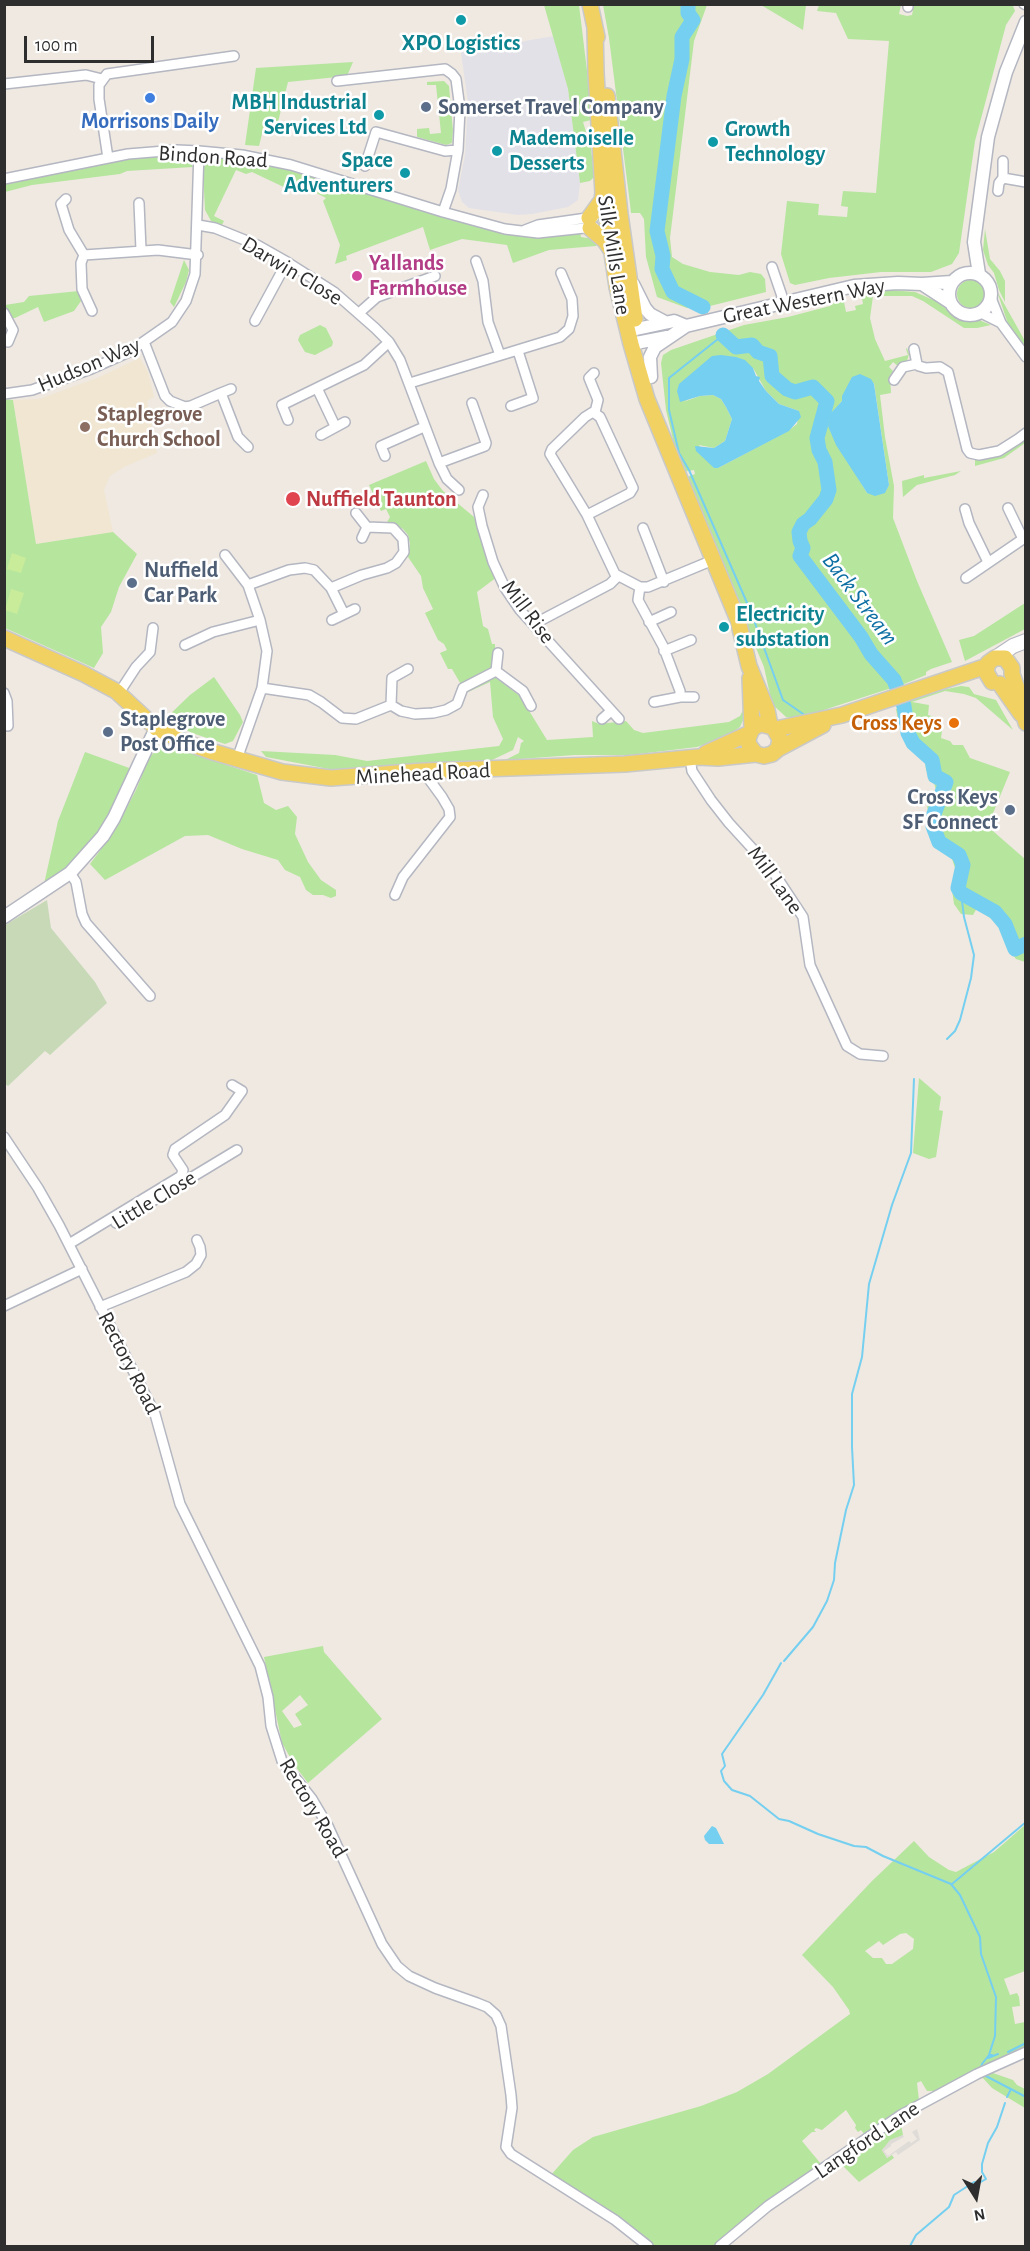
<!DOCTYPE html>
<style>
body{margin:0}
#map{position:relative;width:1030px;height:2251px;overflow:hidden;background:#efe9e1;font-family:"Alegreya Sans",sans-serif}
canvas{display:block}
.frame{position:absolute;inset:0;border:6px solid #2e2e2e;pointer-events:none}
.north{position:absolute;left:946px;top:2167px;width:60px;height:60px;-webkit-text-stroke:4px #fff;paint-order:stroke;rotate:169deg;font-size:16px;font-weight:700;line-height:24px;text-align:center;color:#2e2e2e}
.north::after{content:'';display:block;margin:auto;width:21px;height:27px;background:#2e2e2e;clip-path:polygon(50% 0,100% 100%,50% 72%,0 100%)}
.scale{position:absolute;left:24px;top:36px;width:130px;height:27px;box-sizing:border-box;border:3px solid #2e2e2e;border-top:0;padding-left:8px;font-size:18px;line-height:21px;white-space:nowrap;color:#2e2e2e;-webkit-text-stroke:4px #fff;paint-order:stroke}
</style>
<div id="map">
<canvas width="1030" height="2251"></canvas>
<div class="frame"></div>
<div class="north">N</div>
<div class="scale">100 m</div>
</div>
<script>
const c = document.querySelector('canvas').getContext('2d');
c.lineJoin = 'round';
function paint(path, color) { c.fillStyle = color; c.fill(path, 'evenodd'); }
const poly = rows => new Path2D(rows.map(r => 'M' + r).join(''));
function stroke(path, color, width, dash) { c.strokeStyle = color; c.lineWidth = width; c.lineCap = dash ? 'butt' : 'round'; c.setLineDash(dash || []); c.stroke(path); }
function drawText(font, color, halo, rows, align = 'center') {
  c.font = font + ' "Alegreya Sans",sans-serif'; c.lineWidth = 5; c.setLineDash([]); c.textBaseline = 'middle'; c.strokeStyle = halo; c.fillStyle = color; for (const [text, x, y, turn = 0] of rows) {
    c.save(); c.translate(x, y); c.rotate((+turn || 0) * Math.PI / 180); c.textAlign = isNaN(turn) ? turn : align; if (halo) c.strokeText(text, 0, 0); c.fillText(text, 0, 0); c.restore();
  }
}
paint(poly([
 [554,36,568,89,580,183,578,200,568,207,532,214,518,215,469,208,462,202,458,190,465,155,468,103,461,52]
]), '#e3e1e8');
paint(poly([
 [140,358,148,372,154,397,147,401,157,453,124,467,110,476,104,490,113,532,36,544,13,400,39,399,97,378]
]), '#f0e6d1');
paint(poly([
 [544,5,579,5,589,87,591,120,583,122,591,148,594,177,590,181,580,183,568,89],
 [603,5,707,5,694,41,670,238,672,257,683,264,710,272,739,275,750,272,761,274,765,279,766,292,710,306,687,308,657,297,646,257,644,219,640,213,631,213,630,204,609,38],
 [761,5,806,5,803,30],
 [1010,5,1013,6,1015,11,1006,25,975,141,959,253,952,264,931,272,881,272,829,278,795,285,790,283,781,254,787,201,819,204,818,215,847,217,848,207,841,206,843,191,876,193,889,41,848,39,836,13,817,11,819,5,901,5,899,14,907,16,912,15,914,5],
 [353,62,347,76,288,82,278,122,270,120,268,127,264,126,259,146,245,145,256,68],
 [444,81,449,86,453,131,452,143,446,145,417,137,417,129,429,128,430,134,441,133,436,85,427,85,427,82],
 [176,155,190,161,193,167,127,171,120,174,32,185,5,192,4,184,50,173,116,160],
 [218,157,283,167,321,178,321,181,358,193,362,191,475,226,505,232,580,232,581,237,594,239,597,242,596,246,549,250,513,263,507,245,462,239,430,250,423,227,351,254,346,256,347,260,335,264,340,245,323,201,326,198,299,184,292,185,290,190,252,172,246,174,236,170,214,216,224,221,222,225,211,221,205,210,203,171,204,166],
 [985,229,990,259,1000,271,1005,281,1005,302,999,290,994,273,988,265,983,250],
 [184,260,189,270,186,282,174,307,170,302],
 '957 294a14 14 0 1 1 28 0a14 14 0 1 1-28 0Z',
 [889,290,915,292,938,302,958,318,979,320,991,325,977,328,964,328,923,301,912,296,873,296,870,318,875,339,885,361,908,355,906,349,907,348,909,354,907,361,898,366,893,362,889,367,893,371,890,376,891,393,880,395,885,437,894,486,893,518,917,581,952,662,931,669,926,672,926,675,904,684,796,719,786,717,772,704,764,667,745,622,750,619,749,616,748,614,744,616,687,477,695,474,694,470,683,472,677,456,666,410,661,363,663,355,671,350,744,325,788,317,830,306,839,299,844,302,846,312,856,310,855,306,863,304,862,298,864,294],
 [753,368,766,391,779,404,799,411,797,424,788,431,718,468,714,468,699,445,714,448,725,441,732,419,726,407,721,399,713,395,700,396,683,402],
 [874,383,889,485,886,490,867,493,855,473,831,414,842,401],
 [79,291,81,301,74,311,44,322,38,307,15,318,13,318,5,307,5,305,24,302,29,296],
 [997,291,1025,341,1025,350,1008,324],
 [320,325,326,328,333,342,332,346,315,355,305,352,298,340,300,335],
 [5,399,13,400,36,544,113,532,137,554,119,587,111,612,101,627,103,653,94,668,5,628],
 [1025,437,1025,443,1004,458,975,466,975,460,1000,454],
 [426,461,434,479,443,491,474,517,497,577,477,592,483,626,488,629,492,644,495,644,495,660,491,670,496,678,520,696,547,740,593,737,592,721,599,724,626,721,634,730,643,733,729,722,740,716,743,710,743,720,740,727,725,737,697,747,630,755,575,755,505,760,519,753,521,743,524,741,518,737,513,750,492,760,359,771,334,770,266,757,261,751,335,755,367,761,499,746,503,739,493,717,490,682,466,693,452,669,448,669,440,653,447,650,444,644,438,640,425,613,433,609,423,588,421,576,408,557,410,544,408,535,403,529,387,522,390,517,386,509,381,511,369,485],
 [961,471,955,475,917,485,903,497,902,481,924,475,924,478],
 [1025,603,1025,629,965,661,959,640,974,636],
 [214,677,240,715,243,722,233,741,225,744,192,733,165,719,190,695],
 [961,686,969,687,974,694,996,700,1013,730,976,698,964,694,945,691,912,702,929,705,928,715,935,717,934,722,943,724,941,738,950,741,953,745,963,745,970,758,1010,772,989,823,986,825,1025,859,1025,962,1016,959,1009,950,998,924,977,908,973,915,961,914,954,904,952,890,956,875,955,868,951,856,938,844,927,807,937,793,934,783,926,770,925,759,911,744,898,720,896,709,910,703,909,700,933,692],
 [159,747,172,747,257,775,264,803,276,810,288,806,297,817,295,834,308,862,321,880,336,890,336,896,331,898,323,895,313,895,306,890,300,877,285,870,278,860,242,849,208,835,185,836,105,880,90,864,114,832,136,790,149,758],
 [85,752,132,769,102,832,72,866,44,884,58,821],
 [919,1078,941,1097,939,1110,943,1111,936,1157,929,1159,913,1153],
 [323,1646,324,1652,382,1719,308,1783,295,1766,282,1743,264,1657],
 [300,1695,308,1705,295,1714,302,1725,294,1728,282,1711],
 [1025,1825,1025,1971,1004,1979,1010,1995,1017,1993,1019,1997,1020,2006,1012,2007,1015,2024,1025,2022,1025,2048,1007,2058,971,2072,937,2091,927,2091,921,2081,917,2083,919,2100,864,2134,861,2130,858,2132,855,2128,856,2125,846,2110,822,2130,816,2128,814,2130,816,2132,812,2132,802,2141,821,2164,769,2199,737,2229,713,2246,653,2246,642,2236,550,2176,573,2150,593,2137,701,2106,737,2092,768,2074,850,2014,849,2010,833,1987,802,1955,872,1881,914,1841,929,1857,949,1870,956,1872,994,1852],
 [906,1933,914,1939,913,1949,892,1964,886,1964,882,1958,873,1958,865,1951,879,1941,883,1945,900,1934],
 [990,2072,1013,2080,1017,2085,1025,2089,1025,2108,992,2088,981,2076],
 [900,2119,903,2135,882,2150,887,2158,892,2155,894,2158,859,2182,838,2161]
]), '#b6e59e');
paint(poly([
 [47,900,51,928,95,982,107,1003,50,1055,45,1051,8,1086,4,1083,5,925]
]), '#c8d9b8');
paint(poly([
 [12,553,26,558,21,573,7,569],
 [11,589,24,593,17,614,5,610]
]), '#c9ec9a');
paint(poly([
 [917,2129,920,2140,898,2155,896,2152,887,2158,882,2150,890,2140,903,2135,904,2137,891,2144,891,2146,884,2151,888,2156,909,2141,911,2143,917,2139,912,2132]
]), '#dfdcd8');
paint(poly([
 [721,355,736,357,745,360,753,368,756,376,760,377,759,381,766,391,779,404,799,411,801,417,789,431,718,468,714,468,696,451,695,446,714,448,725,441,732,419,726,407,721,399,713,395,700,396,680,402,677,391,679,384,712,356],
 [860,374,871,379,874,384,889,485,885,493,875,496,867,493,862,485,836,445,828,426,831,413,842,401,842,396,852,377],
 [712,1826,716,1828,724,1844,709,1844,705,1840,704,1836]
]), '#75cff0');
stroke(poly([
 [723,335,669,378,669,410,679,453,689,470,751,612,783,700,806,716],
 [824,411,831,417],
 [947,1039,955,1031,960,1020,971,978,974,955,964,917,961,893],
 [784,1661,813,1627,827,1601,834,1580,835,1563,846,1510,854,1485,852,1447,852,1394,862,1357,869,1284,892,1205,911,1153,914,1079],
 [781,1663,763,1695,722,1754,725,1766,721,1771,724,1781,732,1790,750,1796,779,1819,789,1821,818,1834,854,1846,866,1847,883,1856,951,1884,960,1895,980,1937,981,1954,996,1997,995,2036,989,2055],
 [952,1884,1026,1822],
 [1008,2052,1026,2043],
 [988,2058,998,2054],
 [981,2068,982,2064,989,2055,992,2055],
 [984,2075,1026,2097],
 [1007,2097,1011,2089],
 [910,2246,916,2235,949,2207,954,2195,974,2182,979,2183,986,2179,982,2172,982,2164,988,2143,997,2127,1005,2103]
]), '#75cff0', 2);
stroke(poly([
 [688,4,688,13,693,20,682,37,682,59,674,96,657,231,663,256,662,269,673,292,703,307],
 [723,335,736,347,752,345,758,352,770,356,772,376,787,389,795,392,813,387,827,401,817,438,819,450,825,462,829,490,826,499,810,519,803,524,799,532,800,541,803,548,800,556,861,637,871,654,894,680,904,706,908,733,913,743,932,760,935,776,946,782,934,814,933,826,939,842,959,855,963,865,958,888,961,893,995,912,1005,924,1015,949,1026,944]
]), '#75cff0', 15);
const minor = poly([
 [1024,4,1026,5],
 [908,7,908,4],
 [337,81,445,69,452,74,456,79,460,109,458,150,451,189,443,212],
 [4,84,86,75,102,79],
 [108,158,99,99,99,85,107,74,234,56],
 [365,166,376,132,445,151,458,150],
 [1003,178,1003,161],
 [4,179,128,154,177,150,199,151,242,155,291,165,443,212,505,229,538,233,594,227],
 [998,191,999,183,1003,178,1026,182],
 [66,199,61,204,69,230,84,255],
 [139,203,141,250],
 [198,225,215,228,257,245,287,262,334,292,375,328,389,342,400,360,439,463,485,446,486,443,472,403],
 [525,230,538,225,594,217],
 [476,261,483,281,488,322,500,355],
 [772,267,784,302],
 [991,298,1001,323,1026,357],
 [92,311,82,289,81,263,84,255,158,250,198,255],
 [4,313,13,330,8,342],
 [359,313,377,297,435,276],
 [981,313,1001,323],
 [255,321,287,262],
 [144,342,165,396,170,401,185,407,191,406,221,393],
 [914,349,917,364,919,366,926,368,940,367,948,372,967,449,970,453,979,455,999,451,1018,439,1026,433],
 [594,373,589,378,598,400,595,412],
 [894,380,903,367,917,364],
 [410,383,560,337,569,329,573,316,572,299,561,273],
 [317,388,335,426],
 [231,389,221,393,238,437,248,447],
 [4,394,32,390,91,369,129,352,172,322,186,301,195,274,199,151],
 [511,406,533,398,518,351],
 [288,420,282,405,364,365,389,342],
 [321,435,345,422],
 [385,456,381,446,424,427],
 [439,463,447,479,459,490],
 [483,495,478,507,482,526,493,562,505,588,520,610,619,719],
 [965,509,969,523,988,562],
 [356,513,367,527],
 [587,515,630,493,633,488,600,417,593,412,585,417,552,449,550,454,587,515,615,574,640,587,648,587,713,560],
 [643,528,664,582],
 [225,555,248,585,260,620,267,651,262,688,237,759],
 [966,578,1023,539,1008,508],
 [248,585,289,570,305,568,314,570,331,588,362,575,387,568,396,563,404,552,403,539,393,528,367,527,362,538],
 [640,587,638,600,663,646,680,691,680,697,654,702],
 [331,588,344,614],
 [332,620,355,609],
 [649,622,671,612],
 [534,624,610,584,618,576],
 [185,645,213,632,260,620],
 [664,651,691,640],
 [496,671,498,653],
 [262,688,309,695,321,702,342,718,356,719,391,705,401,711,415,714,433,713,446,710,457,704,463,688,496,671,523,691,531,706],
 [4,693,7,701,8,726],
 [119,693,136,667,150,652,153,628],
 [680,697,694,697],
 [391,705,392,678,408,669],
 [602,719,611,711],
 [690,758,692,771,711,800,729,823,772,870,803,917,810,965,847,1046,860,1054,883,1056],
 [70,873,76,882,82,914,86,923,150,996],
 [395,895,403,877,450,817,449,809,442,797,423,771],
 [4,1137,38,1188,59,1225,155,1414,180,1504,260,1666,268,1697,271,1726,282,1761,312,1799,328,1826,382,1944,397,1966,409,1976,435,1988,477,2003,487,2007,496,2015,501,2026,511,2095,512,2108,506,2147,511,2154,615,2220,648,2246],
 [116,1223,237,1150],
 [69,1244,181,1176,183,1170,173,1155,175,1149,225,1115,242,1091,232,1085],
 [4,1306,82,1269],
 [100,1307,186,1272,196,1264,201,1255,200,1247,197,1240],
 [720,2246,768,2206,901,2115,977,2074,1026,2052]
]);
const tertiary = poly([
 '949 294a21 21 0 1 1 42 0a21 21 0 1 1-42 0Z',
 [979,274,974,242,988,137,1006,72,1026,22],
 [633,284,645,308,650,314,665,322],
 [922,284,951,303],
 [627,331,674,321,686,326],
 [631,344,667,337],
 [651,377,650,357,655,347,686,326,854,286,898,283,922,284,952,282],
 [4,917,70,873,103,836,114,818,156,728]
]);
const secondary = poly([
 [995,658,1013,646,1026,641]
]);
const primary = poly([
 [590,4,597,37],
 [595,28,596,73,603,193,617,287,631,344,647,399,738,620,749,666,767,710,770,725],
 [607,96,620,214,635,319],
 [589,218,602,200,603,193],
 [590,228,605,241,611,250],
 [4,638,84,674,116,691,156,728,184,742,210,751,282,772,331,778,423,771,625,764,698,757,718,758,756,754],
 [750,678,752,729],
 [992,682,986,672,988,663,995,658,1005,658,1012,668,1012,674,1018,691,1026,723],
 [1000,684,1021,714],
 [776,729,842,715,987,666],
 [778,749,780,739,773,727,760,724,752,729,748,739,749,745,756,754,764,756,772,754,778,749,823,725],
 [706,753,750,733]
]);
stroke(minor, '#b4b7c1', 12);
stroke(tertiary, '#b4b7c1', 15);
stroke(secondary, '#b4b7c1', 16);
stroke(primary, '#c9c9c9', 18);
stroke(minor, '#fff', 9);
stroke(tertiary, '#fff', 12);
stroke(secondary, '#fff', 14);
stroke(primary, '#f2d163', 15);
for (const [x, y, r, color] of [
 [461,20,6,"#0f9aa8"],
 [150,98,6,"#3f7fe0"],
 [426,107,6,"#5c6f8a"],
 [379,115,6,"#0f9aa8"],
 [713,142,6,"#0f9aa8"],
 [497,151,6,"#0f9aa8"],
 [405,173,6,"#0f9aa8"],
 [357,276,6,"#d1479c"],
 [85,427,6,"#8d6e63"],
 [293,499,8,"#e0444e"],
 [132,583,6,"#5c6f8a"],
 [724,627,6,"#0f9aa8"],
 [954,723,6,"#e8710a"],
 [108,732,6,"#5c6f8a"],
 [1010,810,6,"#5c6f8a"]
]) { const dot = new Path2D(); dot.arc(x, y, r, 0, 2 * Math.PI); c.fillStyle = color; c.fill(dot); stroke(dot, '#fff', 2); }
drawText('bold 22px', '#0d838f', '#fff', [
 ["XPO Logistics",461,43,"center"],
 ["MBH Industrial",367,102,"right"],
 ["Services Ltd",367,127,"right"],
 ["Growth",725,129],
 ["Technology",725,154],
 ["Mademoiselle",509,138],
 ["Desserts",509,163],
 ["Space",393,160,"right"],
 ["Adventurers",393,185,"right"],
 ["Electricity",736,614],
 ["substation",736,639]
], 'left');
drawText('bold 22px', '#4e5e75', '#fff', [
 ["Somerset Travel Company",438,107],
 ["Nuffield",144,570],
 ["Car Park",144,595],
 ["Staplegrove",120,719],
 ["Post Office",120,744],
 ["Cross Keys",998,797,"right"],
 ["SF Connect",998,822,"right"]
], 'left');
drawText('bold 22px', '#366cbe', '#fff', [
 ["Morrisons Daily",150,121]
]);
drawText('22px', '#2e2e2e', '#fff', [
 ["Bindon Road",213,157,4],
 ["Silk Mills Lane",614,255,81],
 ["Darwin Close",292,271,31],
 ["Great Western Way",804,301,-11],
 ["Hudson Way",89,365,-23],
 ["Mill Rise",528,612,53],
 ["Minehead Road",423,774,-3],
 ["Mill Lane",775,880,54],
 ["Little Close",154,1200,-31],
 ["Rectory Road",129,1363,63],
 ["Rectory Road",313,1808,59],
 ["Langford Lane",867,2140,-34]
]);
drawText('bold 22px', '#b23c85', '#fff', [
 ["Yallands",369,263],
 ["Farmhouse",369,288]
], 'left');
drawText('bold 22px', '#785e54', '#fff', [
 ["Staplegrove",97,414],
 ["Church School",97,439]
], 'left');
drawText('bold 22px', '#be3a42', '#fff', [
 ["Nuffield Taunton",306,499]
], 'left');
drawText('bold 22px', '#c56008', '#fff', [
 ["Cross Keys",942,723]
], 'right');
drawText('italic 24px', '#0d6fa3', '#fff', [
 ["Back Stream",860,599,53]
]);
</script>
